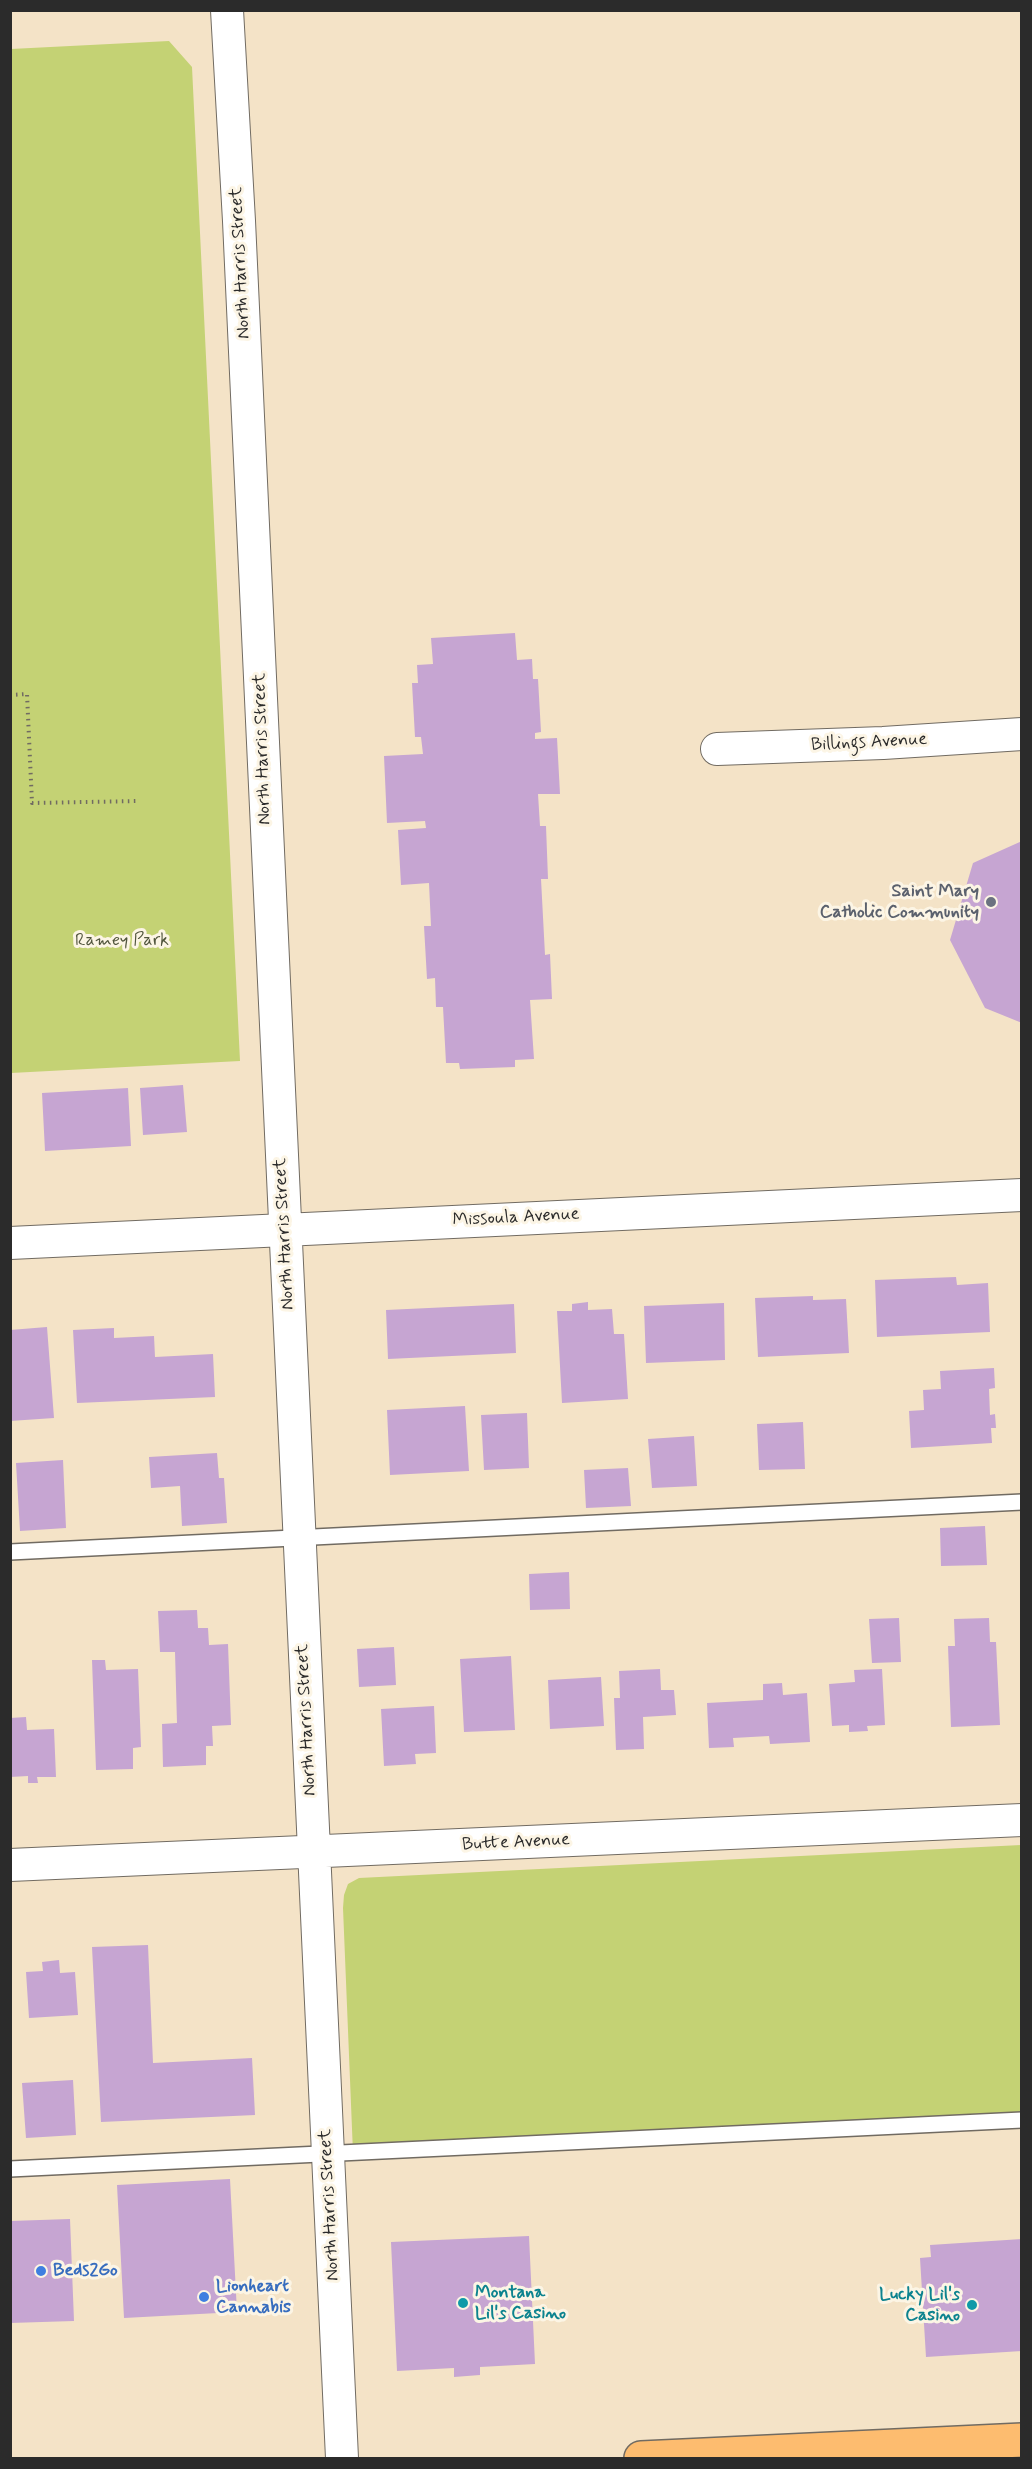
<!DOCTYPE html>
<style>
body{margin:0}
#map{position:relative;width:1032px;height:2469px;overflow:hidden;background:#f4e3c7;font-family:Mynerve,sans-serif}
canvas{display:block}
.frame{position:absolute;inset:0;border:12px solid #2b2b2b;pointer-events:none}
</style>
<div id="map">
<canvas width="1032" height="2469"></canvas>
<div class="frame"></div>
</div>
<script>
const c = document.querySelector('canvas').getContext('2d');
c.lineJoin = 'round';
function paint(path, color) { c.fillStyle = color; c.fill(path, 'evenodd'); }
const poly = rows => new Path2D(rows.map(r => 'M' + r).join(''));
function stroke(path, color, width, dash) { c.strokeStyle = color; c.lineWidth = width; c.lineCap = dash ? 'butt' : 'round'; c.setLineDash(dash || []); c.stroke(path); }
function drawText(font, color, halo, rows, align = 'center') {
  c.font = font + ' Mynerve,sans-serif'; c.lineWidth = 6; c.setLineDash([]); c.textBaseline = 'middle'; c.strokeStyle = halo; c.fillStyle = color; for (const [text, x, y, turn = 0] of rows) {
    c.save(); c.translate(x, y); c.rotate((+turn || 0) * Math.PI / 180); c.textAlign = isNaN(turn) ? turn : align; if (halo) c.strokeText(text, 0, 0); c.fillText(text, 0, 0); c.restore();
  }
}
paint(poly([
 [169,41,192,67,240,1061,11,1073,11,49],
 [1021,1845,1021,2120,353,2153,343,1908,344,1895,348,1884,359,1878]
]), '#c4d274');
paint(poly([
 [515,633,517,660,532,659,533,679,538,679,541,732,535,733,535,739,557,738,560,794,538,794,540,826,546,826,548,879,541,879,545,955,550,954,552,999,530,1000,534,1059,515,1060,515,1067,460,1069,459,1063,446,1063,443,1007,436,1007,435,978,427,979,424,926,431,926,429,883,401,885,398,830,426,828,425,821,387,823,384,756,423,754,421,737,415,737,412,683,418,683,417,665,433,664,431,638],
 [1022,841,1022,1023,985,1008,950,940,973,863],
 [183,1085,187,1132,143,1135,140,1088],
 [128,1088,131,1146,45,1151,42,1093],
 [956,1277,957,1285,988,1283,990,1332,877,1337,875,1280],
 [813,1296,813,1300,846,1299,849,1353,758,1357,755,1298],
 [588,1302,588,1310,612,1309,614,1334,624,1334,628,1399,562,1403,557,1311,572,1311,572,1304],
 [724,1303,725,1360,646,1363,644,1306],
 [514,1304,516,1353,388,1359,386,1310],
 [47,1327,54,1418,10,1421,10,1330],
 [114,1328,114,1338,154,1336,155,1357,213,1354,215,1397,77,1403,73,1330],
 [994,1368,995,1388,989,1389,990,1415,995,1414,996,1428,991,1428,992,1443,911,1448,909,1411,924,1410,923,1390,941,1389,940,1371],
 [465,1406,469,1471,390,1475,387,1410],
 [527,1413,529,1468,484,1470,481,1415],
 [803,1422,805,1469,759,1470,757,1424],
 [694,1436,697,1486,652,1488,648,1439],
 [217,1453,219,1478,224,1478,227,1523,182,1526,180,1486,151,1488,149,1457],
 [63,1460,66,1528,20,1531,16,1463],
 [628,1468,631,1506,586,1508,584,1470],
 [985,1526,987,1565,941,1566,940,1528],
 [569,1572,570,1609,530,1610,529,1574],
 [197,1610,198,1628,208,1628,209,1645,228,1644,231,1725,212,1726,213,1746,206,1746,206,1765,163,1767,162,1724,177,1723,175,1652,160,1652,158,1611],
 [899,1618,901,1662,872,1663,869,1619],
 [989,1618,990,1642,996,1642,1000,1725,951,1727,948,1646,955,1646,954,1619],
 [394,1647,396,1685,359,1687,357,1649],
 [511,1656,515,1730,464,1732,460,1659],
 [92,1660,105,1660,106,1670,138,1669,141,1747,133,1748,133,1769,96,1770],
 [660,1669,661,1690,674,1690,676,1715,643,1717,644,1749,616,1750,614,1698,620,1698,619,1671],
 [882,1669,885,1725,867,1726,868,1731,849,1732,849,1725,832,1726,829,1684,855,1682,854,1670],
 [601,1677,604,1726,550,1729,548,1680],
 [782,1683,783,1695,807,1693,810,1742,770,1744,769,1736,733,1738,734,1747,709,1748,707,1703,763,1700,763,1684],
 [434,1706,436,1753,415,1754,416,1764,384,1766,381,1709],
 [26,1717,27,1730,54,1729,56,1777,37,1777,38,1783,28,1783,28,1776,10,1777,10,1718],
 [148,1945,153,2063,252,2058,255,2115,101,2122,92,1947],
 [59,1960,60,1973,75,1972,78,2015,29,2018,26,1972,43,1971,42,1962],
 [73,2080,76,2135,26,2138,22,2083],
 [230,2179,237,2312,124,2318,117,2185],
 [70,2219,74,2321,10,2323,10,2221],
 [529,2236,535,2364,480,2367,480,2375,454,2377,454,2368,397,2371,391,2242],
 [1022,2239,1022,2351,926,2357,920,2258,931,2257,930,2245]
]), '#c6a5d2');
const service = poly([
 [10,1552,1022,1502],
 [10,2169,1022,2120]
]);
const minor = poly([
 [227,10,239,221,342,2458],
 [717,749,883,743,1022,734],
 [10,1243,1022,1195],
 [10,1865,1022,1820]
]);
const trunk = poly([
 [641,2458,1022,2440]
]);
stroke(service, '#716b62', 18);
stroke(minor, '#716b62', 34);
stroke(trunk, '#716b62', 36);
stroke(poly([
 [10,695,27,694,32,803,139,801]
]), '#716b62', 4, [1.5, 4.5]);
stroke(service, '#fff', 15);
stroke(minor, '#fff', 32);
stroke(trunk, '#fdbc6f', 33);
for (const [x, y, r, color] of [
 [991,902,6,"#6b7280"],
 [41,2271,6,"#3f7fe0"],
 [204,2297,6,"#3f7fe0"],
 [463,2303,6,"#0f9aa8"],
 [972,2305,6,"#0f9aa8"]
]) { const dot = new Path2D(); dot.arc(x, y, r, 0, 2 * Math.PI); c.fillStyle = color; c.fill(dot); stroke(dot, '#fcf5e5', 2); }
drawText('18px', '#2b2b2b', '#fcf5e5', [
 ["North Harris Street",241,263,-93],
 ["Billings Avenue",869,743,-3],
 ["North Harris Street",263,749,-92],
 ["Missoula Avenue",516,1218,-3],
 ["North Harris Street",285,1234,-93],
 ["North Harris Street",307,1720,-93],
 ["Butte Avenue",516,1843,-3],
 ["North Harris Street",330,2205,-93]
]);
drawText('bold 18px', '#5b616d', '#fcf5e5', [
 ["Saint Mary",979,892],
 ["Catholic Community",979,913]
], 'right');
drawText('18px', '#51553d', '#fcf5e5', [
 ["Ramey Park",122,941]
]);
drawText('bold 18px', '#366cbe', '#fcf5e5', [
 ["Beds2Go",53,2271],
 ["Lionheart",216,2287],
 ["Cannabis",216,2308]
], 'left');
drawText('bold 18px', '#0d838f', '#fcf5e5', [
 ["Montana",475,2293],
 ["Lil's Casino",475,2314],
 ["Lucky Lil's",960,2295,"right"],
 ["Casino",960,2316,"right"]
], 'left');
</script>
